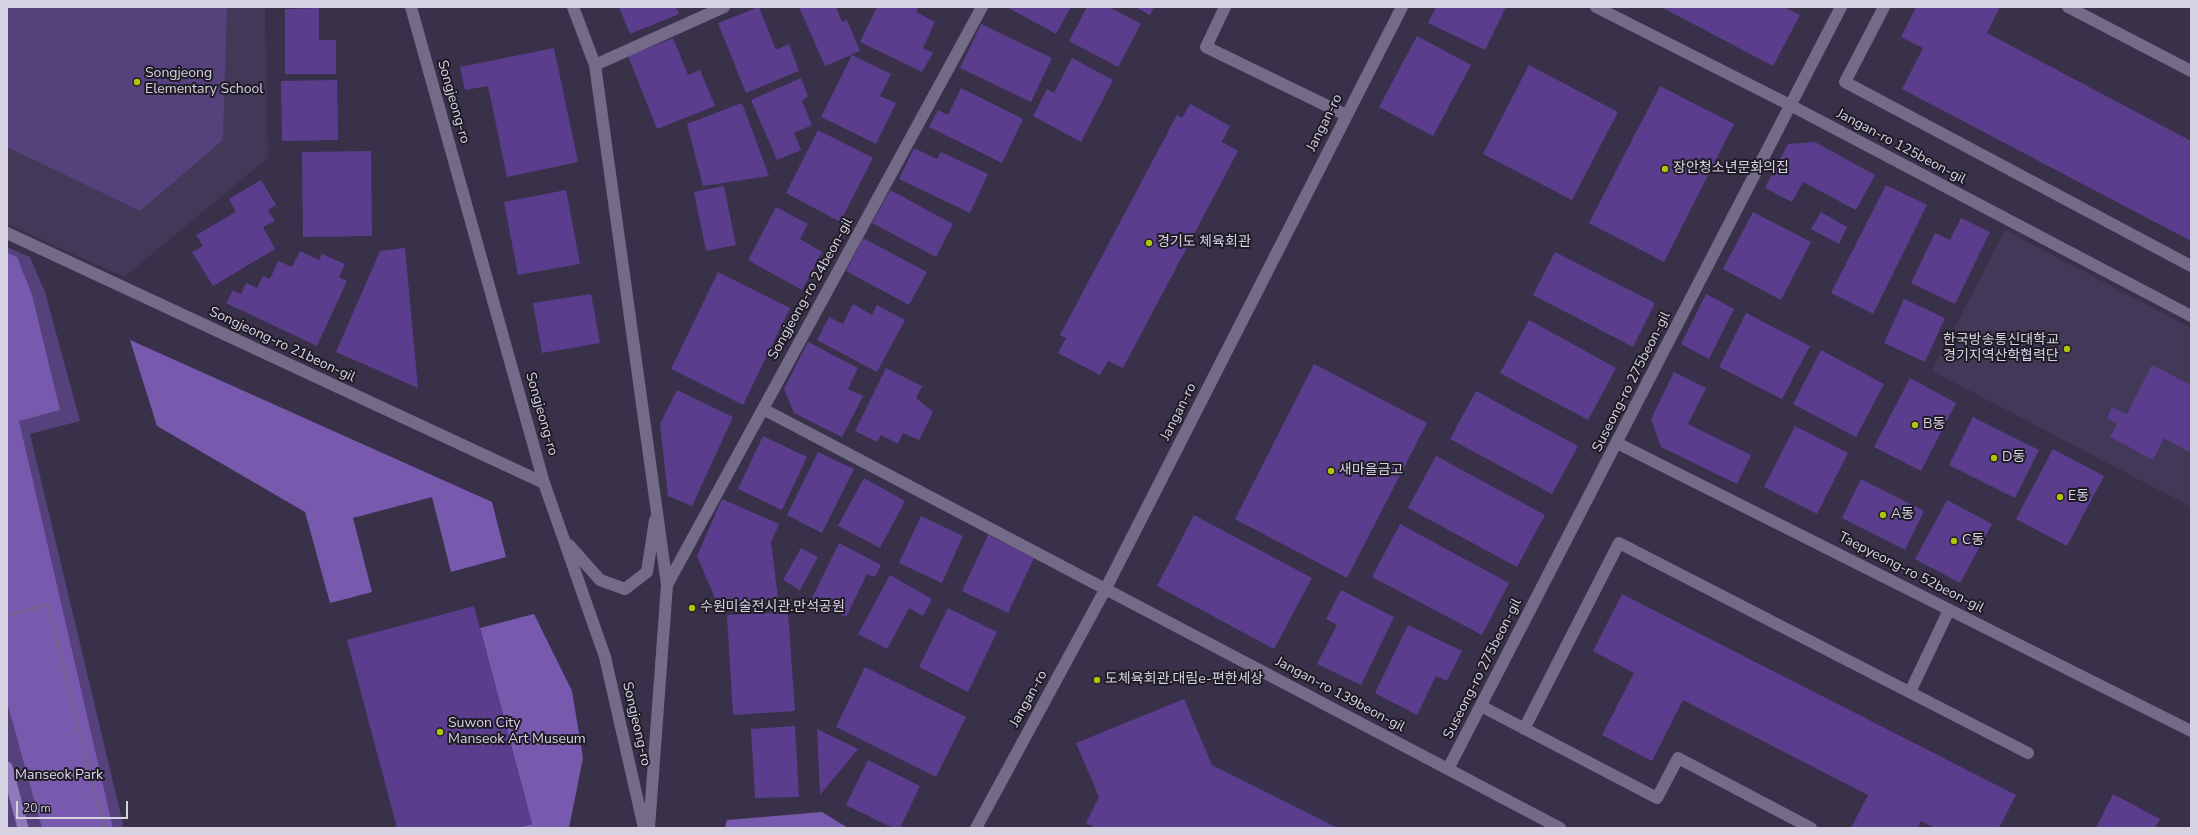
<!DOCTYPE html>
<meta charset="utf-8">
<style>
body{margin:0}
#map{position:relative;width:2198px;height:835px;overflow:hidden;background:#39314a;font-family:"Nunito Sans",sans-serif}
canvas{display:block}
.frame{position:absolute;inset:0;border:8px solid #d6d2e2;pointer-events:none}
.scale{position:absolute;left:16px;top:801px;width:112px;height:18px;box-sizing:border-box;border:2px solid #d6d2e2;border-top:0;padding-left:5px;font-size:12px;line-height:14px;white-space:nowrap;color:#d6d2e2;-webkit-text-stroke:3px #1f1c27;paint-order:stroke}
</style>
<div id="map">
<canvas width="2198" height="835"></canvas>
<div class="frame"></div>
<div class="scale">20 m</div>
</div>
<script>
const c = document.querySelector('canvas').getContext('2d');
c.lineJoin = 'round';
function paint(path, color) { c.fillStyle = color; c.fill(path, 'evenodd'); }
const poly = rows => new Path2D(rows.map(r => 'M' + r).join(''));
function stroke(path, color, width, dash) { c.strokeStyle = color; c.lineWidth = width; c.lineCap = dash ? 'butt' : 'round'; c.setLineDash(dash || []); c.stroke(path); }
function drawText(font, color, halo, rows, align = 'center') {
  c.font = font + ' "Nunito Sans","Noto Sans KR",sans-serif'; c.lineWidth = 4; c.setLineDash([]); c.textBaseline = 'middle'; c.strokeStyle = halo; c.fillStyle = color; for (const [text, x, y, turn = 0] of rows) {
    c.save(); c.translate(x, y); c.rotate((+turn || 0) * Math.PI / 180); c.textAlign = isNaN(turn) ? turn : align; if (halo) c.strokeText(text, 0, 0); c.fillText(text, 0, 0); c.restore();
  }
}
paint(poly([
 [7,7,265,7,268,158,124,277,7,224],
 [2005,230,2191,328,2191,507,1932,371]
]), '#423857');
paint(poly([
 [7,7,227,7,223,140,140,211,7,147],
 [7,247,30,257,45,292,80,421,30,434,124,828,7,828]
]), '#55417c');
paint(poly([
 [7,253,17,257,32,295,60,410,19,421,113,828,42,828,7,702],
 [130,340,492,502,506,557,451,572,432,497,353,518,372,592,330,603,305,512,157,426],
 [534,614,572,691,583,758,569,828,516,828,532,824,480,628],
 [822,812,848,828,725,828,727,820]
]), '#775aad');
stroke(poly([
 [7,767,23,828]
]), '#907ab9', 11);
paint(poly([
 [619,7,676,7,679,14,630,34],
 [759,7,776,50,789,44,799,71,746,93,718,23],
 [799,7,836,7,842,22,847,20,860,51,825,66],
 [877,7,918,7,916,12,935,22,923,48,933,53,922,72,860,42],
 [1007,7,1071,7,1056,34],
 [1087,7,1109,7,1141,24,1118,67,1069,41],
 [1135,7,1154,7,1150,15],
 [1436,7,1506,7,1485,50,1428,23],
 [1661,7,1784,7,1800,15,1773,66],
 [1916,7,2000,7,1987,33,2191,141,2191,241,1902,89,1923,48,1901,37],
 [319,8,319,40,336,40,336,74,285,74,285,9],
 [981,24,1052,58,1031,102,960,68],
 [1417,36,1471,65,1433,136,1379,107],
 [673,38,688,75,700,70,715,106,657,129,628,56],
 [554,48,578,162,507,177,488,86,465,90,460,67],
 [852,55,891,74,880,96,896,103,876,144,821,117],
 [1072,58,1113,80,1081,142,1033,116,1047,89,1054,93],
 [1529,65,1618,112,1572,200,1483,154],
 [801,78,808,96,802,101,812,125,794,133,801,150,777,160,751,100],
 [337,80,338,140,282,141,281,81],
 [1660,86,1734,124,1664,262,1589,223],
 [961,88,1023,119,1002,163,929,127,938,110,948,115],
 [742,103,769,176,703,186,687,124],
 [1190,104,1230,126,1222,142,1238,151,1123,368,1108,361,1100,375,1058,353,1066,338,1060,335,1177,115,1182,118],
 [818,130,873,158,840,222,786,193],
 [1815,142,1875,175,1856,210,1803,182,1792,202,1765,188,1788,144],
 [914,148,937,159,941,152,988,174,970,213,899,179],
 [371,151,372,236,303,237,302,152],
 [261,180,276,205,268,210,275,221,263,227,275,249,213,286,192,252,203,246,196,235,236,212,229,199],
 [1886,185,1927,205,1873,314,1831,293],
 [724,186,736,245,706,251,694,192],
 [566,190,580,264,518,275,504,202],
 [890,190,953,224,936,257,872,223],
 [776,207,808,224,800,239,822,252,802,290,748,260],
 [1753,212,1811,242,1781,300,1723,269],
 [1821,212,1847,227,1839,244,1811,229],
 [1961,218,1990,232,1955,304,1911,283,1935,233,1950,240],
 [863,238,927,272,909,305,846,271],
 [405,248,418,388,336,352,380,251],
 [300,251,319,260,322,254,345,264,339,277,347,281,317,346,226,303,233,290,241,294,246,283,257,288,263,276,270,279,278,261,292,267],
 [1555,252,1655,303,1633,347,1533,295],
 [718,272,790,308,743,405,671,369],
 [591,294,600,343,542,353,533,303],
 [1706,294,1734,309,1709,359,1681,344],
 [1904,299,1945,318,1925,362,1884,343],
 [853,304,872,315,877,305,905,320,877,372,817,340,829,317,843,324],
 [1746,313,1810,346,1782,399,1719,367],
 [1529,320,1616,368,1588,420,1500,373],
 [808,342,858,368,848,389,863,396,842,437,794,413,784,389],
 [1821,350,1884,384,1856,437,1793,404],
 [1314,364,1427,423,1347,578,1235,519],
 [2152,365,2191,385,2191,453,2164,438,2153,460,2110,437,2117,424,2107,418,2112,407,2127,414],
 [886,368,922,386,916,398,933,412,919,440,903,433,898,444,881,435,877,442,855,431],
 [1674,372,1706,388,1688,424,1751,455,1737,484,1661,447,1651,419],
 [1910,378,1956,403,1921,471,1874,447],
 [677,390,733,417,692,506,668,496,660,424],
 [1476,391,1578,446,1552,494,1450,439],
 [1973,417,2039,450,2015,498,1949,465],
 [1795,426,1848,453,1817,514,1764,487],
 [763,436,807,457,782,510,738,489],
 [2053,449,2104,476,2067,546,2016,519],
 [818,452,854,469,822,533,787,515],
 [1436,456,1545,515,1517,567,1408,508],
 [864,478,905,501,880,548,838,526],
 [1861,479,1924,511,1905,550,1842,518],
 [722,499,779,524,771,543,778,598,718,605,697,556],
 [1947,500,1992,524,1960,583,1915,559],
 [1194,515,1312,578,1274,649,1157,586],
 [921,516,963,536,942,583,899,563],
 [1400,524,1509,583,1482,635,1372,577],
 [988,535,1034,558,1008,613,962,591],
 [839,543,881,565,875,577,867,574,846,617,811,600],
 [801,548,818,557,800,590,783,580],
 [890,575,932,599,923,616,909,608,887,649,858,634],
 [1341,590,1394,617,1361,685,1317,664,1337,625,1326,619],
 [1622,594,2016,795,1999,828,1935,828,1921,821,1918,828,1851,828,1868,795,1683,700,1652,761,1602,735,1634,673,1593,651],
 [474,606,532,824,516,828,397,828,347,640],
 [948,608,997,632,968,692,919,667],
 [788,612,795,711,733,715,727,615],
 [1408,625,1462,651,1447,681,1436,676,1417,715,1375,693],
 [865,667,966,717,936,777,836,727],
 [1184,699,1212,765,1338,828,1096,828,1086,823,1099,797,1076,743],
 [795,726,799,797,755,798,751,729],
 [817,729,858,749,820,795],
 [868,760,920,786,900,828,893,828,846,805],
 [2113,794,2160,819,2155,828,2096,828]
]), '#5a3d8d');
stroke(poly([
 [7,616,48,604,104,828]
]), '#6f697e', 2.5, [3, 2]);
stroke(poly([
 [1884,7,1845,82,2191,266],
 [2068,7,2191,71],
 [1910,692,1949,610],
 [1481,706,1657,798,1678,758,1811,828],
 [1524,729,1619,543,2028,753]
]), '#736b88', 12);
stroke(poly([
 [1225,7,1206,47,1346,115],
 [1596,7,1790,105,2191,316],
 [595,65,724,7],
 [7,233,544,483],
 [763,409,1560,828],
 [1617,443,2191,731],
 [667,585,982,7],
 [1448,769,1841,7]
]), '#736b88', 12);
stroke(poly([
 [411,7,544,483,605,657,644,828],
 [573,7,595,65,667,585,649,828],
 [569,545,600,580,625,589,647,572,655,520],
 [976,828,1106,588,1402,7]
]), '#736b88', 12);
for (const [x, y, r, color] of [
 [137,82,4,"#aec509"],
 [1665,169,4,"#aec509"],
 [1149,243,4,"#aec509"],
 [2067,349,4,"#aec509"],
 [1915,425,4,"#aec509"],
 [1994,458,4,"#aec509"],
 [1331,471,4,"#aec509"],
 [2060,497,4,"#aec509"],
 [1883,515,4,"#aec509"],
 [1954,541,4,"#aec509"],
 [692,608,4,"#aec509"],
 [1097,680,4,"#aec509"],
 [440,732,4,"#aec509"]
]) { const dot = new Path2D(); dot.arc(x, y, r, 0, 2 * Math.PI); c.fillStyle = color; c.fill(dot); stroke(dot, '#1f1c27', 1.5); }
drawText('14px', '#d6d2e2', '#1f1c27', [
 ["Songjeong",145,74],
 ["Elementary School",145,90],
 ["장안청소년문화의집",1673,169],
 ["경기도 체육회관",1157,243],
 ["한국방송통신대학교",2059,341,"right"],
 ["경기지역산학협력단",2059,357,"right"],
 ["B동",1923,425],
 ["D동",2002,458],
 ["새마을금고",1339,471],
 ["E동",2068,497],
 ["A동",1891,515],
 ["C동",1962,541],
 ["수원미술전시관.만석공원",700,608],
 ["도체육회관.대림e-편한세상",1105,680],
 ["Suwon City",448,724],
 ["Manseok Art Museum",448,740]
], 'left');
drawText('14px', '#d6d2e2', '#1f1c27', [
 ["Songjeong-ro",453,102,74],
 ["Jangan-ro",1325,123,-63],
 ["Jangan-ro 125beon-gil",1901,147,28],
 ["Songjeong-ro 24beon-gil",811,289,-61],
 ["Songjeong-ro 21beon-gil",282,345,25],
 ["Suseong-ro 275beon-gil",1632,382,-63],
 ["Jangan-ro",1179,412,-63],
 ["Songjeong-ro",541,414,74],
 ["Taepyeong-ro 52beon-gil",1911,573,27],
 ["Suseong-ro 275beon-gil",1483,669,-63],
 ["Jangan-ro 139beon-gil",1340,695,28],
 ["Jangan-ro",1029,699,-61],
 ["Songjeong-ro",636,724,77]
]);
drawText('14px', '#dfd9ef', '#1f1c27', [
 ["Manseok Park",59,776]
]);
</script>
